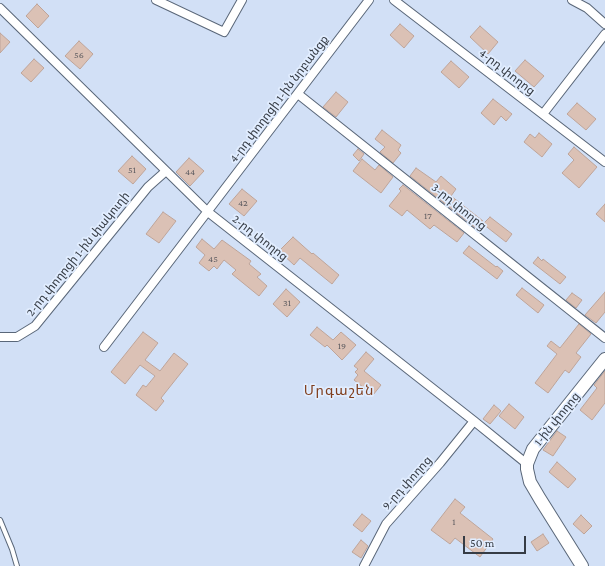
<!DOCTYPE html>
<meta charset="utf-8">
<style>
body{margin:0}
#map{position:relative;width:605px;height:566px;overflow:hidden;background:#d2e0f6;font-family:"Crimson Pro",serif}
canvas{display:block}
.scale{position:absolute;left:463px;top:536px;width:63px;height:18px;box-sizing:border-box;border:2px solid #363c45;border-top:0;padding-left:5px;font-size:12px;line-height:14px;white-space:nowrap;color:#363c45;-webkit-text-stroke:3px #e1edff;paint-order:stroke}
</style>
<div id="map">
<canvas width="605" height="566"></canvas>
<div class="scale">50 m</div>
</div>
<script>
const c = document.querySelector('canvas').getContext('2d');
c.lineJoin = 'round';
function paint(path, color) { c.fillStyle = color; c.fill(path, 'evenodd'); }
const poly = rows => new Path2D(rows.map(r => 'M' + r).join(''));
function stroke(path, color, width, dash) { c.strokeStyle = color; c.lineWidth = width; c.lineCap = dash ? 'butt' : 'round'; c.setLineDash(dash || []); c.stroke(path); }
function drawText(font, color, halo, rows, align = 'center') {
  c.font = font + ' "Crimson Pro","Noto Sans Armenian",serif'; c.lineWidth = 3.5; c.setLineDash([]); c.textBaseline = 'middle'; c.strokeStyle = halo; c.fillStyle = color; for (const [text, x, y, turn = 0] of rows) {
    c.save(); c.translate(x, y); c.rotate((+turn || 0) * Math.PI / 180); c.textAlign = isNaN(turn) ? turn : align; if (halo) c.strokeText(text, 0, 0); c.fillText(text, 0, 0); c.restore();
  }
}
const building = poly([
 [37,4,49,16,38,28,26,16,37,4],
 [400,24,414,36,404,48,390,35,400,24],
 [480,26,498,42,488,54,470,37,480,26],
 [0,33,10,42,0,53,0,33],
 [79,41,93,54,80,69,65,56,79,41],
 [34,59,44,68,31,82,21,73,34,59],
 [525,60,544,76,534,87,515,71,525,60],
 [451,61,469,77,459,88,441,72,451,61],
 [336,92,348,102,336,117,323,107,336,92],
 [493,99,512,114,506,121,501,116,494,125,481,113,493,99],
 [577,103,596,119,586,130,567,114,577,103],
 [382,130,401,145,398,150,401,153,393,163,380,152,385,147,375,139,382,130],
 [539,133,552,144,542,157,524,142,530,134,535,138,539,133],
 [574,147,597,167,579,188,562,173,574,160,568,154,574,147],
 [358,149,364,154,359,161,353,155,358,149],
 [132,156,146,169,133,184,118,171,132,156],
 [189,158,204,171,190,186,176,172,189,158],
 [362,159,375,170,379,165,393,177,381,193,353,171,362,159],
 [416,168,436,182,441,176,456,189,451,196,483,221,477,229,410,176,416,168],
 [403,185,464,233,457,242,434,225,430,229,407,210,402,216,389,206,401,191,399,189,403,185],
 [242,189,257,201,244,216,229,204,242,189],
 [605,204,605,222,596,214,605,204],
 [163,212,176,221,159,243,146,234,163,212],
 [490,217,512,234,506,242,483,224,490,217],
 [293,237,312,254,313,253,339,275,332,284,300,258,294,265,279,251,293,237],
 [202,239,214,249,222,240,251,261,249,264,261,274,257,277,267,286,259,296,232,274,236,270,224,260,217,269,214,266,209,271,199,263,205,255,196,247,202,239],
 [469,246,496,267,497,266,503,271,497,279,463,253,469,246],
 [538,257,542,261,543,259,566,277,560,284,533,263,538,257],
 [522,288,544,305,538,313,516,295,522,288],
 [286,289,300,302,287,317,273,304,286,289],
 [605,292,605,312,596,323,585,315,605,292],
 [572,293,582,300,576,308,566,300,572,293],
 [579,324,591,334,576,353,581,357,569,373,565,370,548,393,535,383,557,354,547,346,551,341,560,348,579,324],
 [317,327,333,340,341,332,356,345,342,360,327,345,325,347,310,335,317,327],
 [143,332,158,343,145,360,160,371,174,353,188,364,161,398,164,401,156,411,136,395,143,385,146,387,155,376,140,365,125,384,111,372,143,332],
 [366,352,374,359,364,371,381,385,373,395,354,380,358,375,355,372,358,369,354,366,366,352],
 [605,371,605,403,592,420,580,410,597,388,594,385,605,371],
 [509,404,524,417,515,429,499,416,509,404],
 [494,405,501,411,490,424,483,419,494,405],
 [557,431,566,437,553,456,543,450,557,431],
 [557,462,576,479,568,488,549,472,557,462],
 [455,499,465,507,460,513,493,539,480,557,455,538,450,544,431,530,455,499],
 [362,514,371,521,362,532,353,525,362,514],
 [581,515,592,526,584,534,573,524,581,515],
 [543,534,549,543,537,551,531,542,543,534],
 [361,540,368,546,361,558,352,552,361,540]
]);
paint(building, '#dbc1b5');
stroke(building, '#bea499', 1);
const service = poly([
 [0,520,12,549,17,566]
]);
const minor = poly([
 [156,0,224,32,242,0],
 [394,0,605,162],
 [572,0,587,8,605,24],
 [0,8,208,212,474,421,527,464],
 [298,94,605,338],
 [543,114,605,34],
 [0,337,17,337,35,326,148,187,166,171],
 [104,347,369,0],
 [364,566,386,524,440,463,474,421]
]);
const secondary = poly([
 [582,566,540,499,530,482,527,469,527,464,533,449,605,359]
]);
stroke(service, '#5a6779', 6);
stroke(minor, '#5a6779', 10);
stroke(secondary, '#5a6779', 14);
stroke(service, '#fff', 4);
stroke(minor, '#fff', 8);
stroke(secondary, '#fff', 12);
drawText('10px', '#5f5d61', null, [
 ["56",79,55],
 ["51",132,170],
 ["44",190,172],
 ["42",243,203],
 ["17",428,216],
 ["45",213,259],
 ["31",287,303],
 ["19",342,346],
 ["1",454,522]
]);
drawText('12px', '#363c45', '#e1edff', [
 ["4-րդ փողոց",507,72,38],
 ["4-րդ փողոցի 1-ին նրբանցք",279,99,-53],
 ["3-րդ փողոց",459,207,39],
 ["2-րդ փողոց",260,238,38],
 ["2-րդ փողոցի 1-ին փակուղի",78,254,-51],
 ["1-ին փողոց",557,419,-51],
 ["9-րդ փողոց",407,483,-48]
]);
c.letterSpacing = '1px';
drawText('14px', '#803f1e', '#e1edff', [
 ["Մրգաշեն",339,391]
]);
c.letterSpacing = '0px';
</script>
